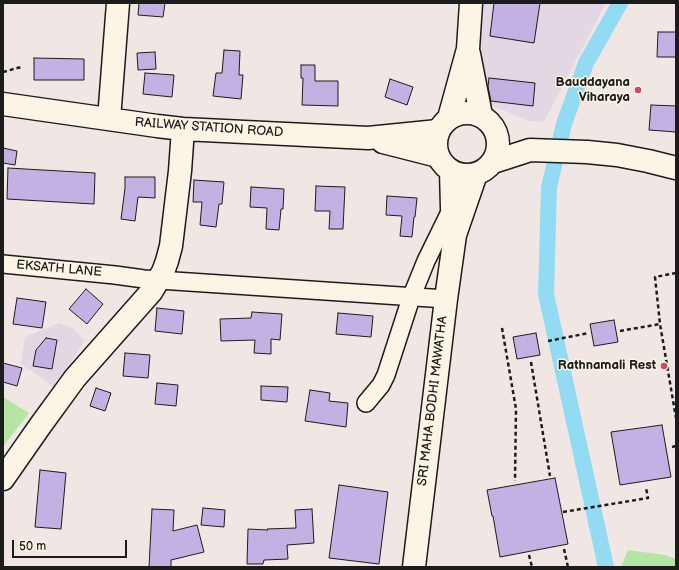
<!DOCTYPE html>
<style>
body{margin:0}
#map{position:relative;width:679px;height:570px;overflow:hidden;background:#f0e7e4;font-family:"Balsamiq Sans",sans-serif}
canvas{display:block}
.frame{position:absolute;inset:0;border:4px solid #1c1c1c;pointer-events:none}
.scale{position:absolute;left:12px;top:540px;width:115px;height:18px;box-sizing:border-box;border:2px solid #1c1c1c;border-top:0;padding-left:5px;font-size:12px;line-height:14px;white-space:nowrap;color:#1c1c1c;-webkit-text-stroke:3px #fcf5e5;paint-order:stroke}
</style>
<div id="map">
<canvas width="679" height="570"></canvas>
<div class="frame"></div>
<div class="scale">50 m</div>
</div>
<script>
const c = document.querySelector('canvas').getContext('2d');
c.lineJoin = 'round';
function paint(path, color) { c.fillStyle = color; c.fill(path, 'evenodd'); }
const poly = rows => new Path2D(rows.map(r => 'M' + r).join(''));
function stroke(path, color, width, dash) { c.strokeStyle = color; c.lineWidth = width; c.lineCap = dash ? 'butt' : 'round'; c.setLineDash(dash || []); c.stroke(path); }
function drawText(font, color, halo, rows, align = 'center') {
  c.font = font + ' "Balsamiq Sans",sans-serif'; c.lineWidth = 3; c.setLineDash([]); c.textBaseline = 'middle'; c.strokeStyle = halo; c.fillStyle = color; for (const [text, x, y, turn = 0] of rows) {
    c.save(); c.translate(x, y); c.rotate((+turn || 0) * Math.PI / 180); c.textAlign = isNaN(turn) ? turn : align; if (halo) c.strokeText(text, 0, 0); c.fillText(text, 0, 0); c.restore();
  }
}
paint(poly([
 [481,3,606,3,544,122,529,121,484,102,479,41],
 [59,323,74,329,85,341,54,387,21,364,25,337]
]), '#e2d7e3');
paint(poly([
 [3,397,29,413,3,447],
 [628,550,665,555,676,559,676,567,621,567]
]), '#b5e5a4');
stroke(poly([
 [606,567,546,294,549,187,564,124,586,63,620,3]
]), '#92dbf3', 16);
const building = poly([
 [139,3,165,3,163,17,138,15,139,3],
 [494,3,540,3,534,43,490,36,494,3],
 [658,32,676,32,676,57,657,57,658,32],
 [224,50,240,51,239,75,243,75,241,99,213,96,216,73,222,73,224,50],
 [155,52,156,69,138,70,137,53,155,52],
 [34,58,84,59,84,80,34,80,34,58],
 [301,65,315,65,315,81,338,81,338,106,302,105,303,78,301,78,301,65],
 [145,73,174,75,172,97,143,94,145,73],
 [489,78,535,83,533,106,491,101,488,87,489,78],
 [390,79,413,87,407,105,385,97,390,79],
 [651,105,676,106,676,132,649,130,651,105],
 [3,148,17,151,15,165,3,163,3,148],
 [8,168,95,173,94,204,7,199,8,168],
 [125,177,155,177,155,198,138,197,135,221,121,219,125,188,125,177],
 [194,180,224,182,222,204,219,204,216,227,200,225,202,202,193,202,194,180],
 [316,186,345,187,343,229,329,229,330,211,315,211,316,186],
 [251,187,284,189,283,209,281,209,279,230,266,229,267,208,250,207,251,187],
 [387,196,417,198,415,217,414,217,412,237,400,236,402,216,386,215,387,196],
 [86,289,103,304,87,324,69,309,86,289],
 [17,298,46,302,42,328,13,324,17,298],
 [157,308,184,311,182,334,155,331,157,308],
 [252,312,282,314,280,340,271,339,271,354,254,353,255,340,221,341,220,319,251,318,252,312],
 [338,313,373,316,371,337,336,334,338,313],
 [614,320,618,342,594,346,590,324,614,320],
 [536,333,540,355,517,359,513,337,536,333],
 [46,338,57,340,52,369,33,366,36,350,46,338],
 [125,353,150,355,148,378,123,376,125,353],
 [3,363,22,368,17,386,3,382,3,363],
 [157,383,178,385,176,406,155,404,157,383],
 [261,386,288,387,287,402,261,400,261,386],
 [96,388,111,393,105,411,90,406,96,388],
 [310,390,330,393,329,401,348,403,346,427,305,421,310,390],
 [662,425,671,477,620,485,611,432,662,425],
 [40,470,66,473,61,529,35,527,40,470],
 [555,478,568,544,500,557,493,516,492,516,487,490,555,478],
 [339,485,388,492,379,564,329,558,339,485],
 [203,508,225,510,224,527,201,525,203,508],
 [152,509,174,510,173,531,197,525,204,552,171,560,171,567,149,567,152,509],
 [312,509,314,543,287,545,288,559,264,560,263,564,247,564,248,529,268,530,267,529,296,528,295,510,312,509]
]);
paint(building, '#c2b1e2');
stroke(building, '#1c1c1c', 1);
const street = poly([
 [3,264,115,275,144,279,446,299],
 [366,403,381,385,386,375,411,298,426,261,452,208]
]);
const secondary = poly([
 [3,104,157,126,183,129,368,138,438,131],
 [109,119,118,3],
 [383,142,438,156],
 [3,479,40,426,75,378,151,292,163,272,167,261,171,246,180,171,183,129]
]);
const primary = poly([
 [469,54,481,115],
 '436 144a31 31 0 1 1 62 0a31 31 0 1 1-62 0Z',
 [449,118,468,49,471,3],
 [493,162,530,150,587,152,617,155,648,161,676,168],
 [451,171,452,208,454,227],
 [414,567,446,299,455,235,476,174]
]);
stroke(street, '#1c1c1c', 20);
stroke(secondary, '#1c1c1c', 25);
stroke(primary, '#1c1c1c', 25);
stroke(poly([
 [3,72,21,67],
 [676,273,655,277,660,324,676,418],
 [502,328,516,409,515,481],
 [620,331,660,324],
 [548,341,589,333],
 [531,362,550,476],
 [672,447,676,446],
 [563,512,648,498,646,488],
 [564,549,568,567],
 [529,555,532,567]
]), '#1c1c1c', 2.5, [4, 3]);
stroke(street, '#fcf5e5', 17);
stroke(secondary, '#fcf5e5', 22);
stroke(primary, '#fcf5e5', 22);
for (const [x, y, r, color] of [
 [638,90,4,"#d1495b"],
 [664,366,4,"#d1495b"]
]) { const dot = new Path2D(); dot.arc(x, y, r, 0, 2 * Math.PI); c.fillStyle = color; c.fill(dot); stroke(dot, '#fcf5e5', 1.5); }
drawText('bold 13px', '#1c1c1c', '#fcf5e5', [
 ["Bauddayana",630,83],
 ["Viharaya",630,98],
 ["Rathnamali Rest",656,366]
], 'right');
drawText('13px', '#1c1c1c', '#fcf5e5', [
 ["RAILWAY STATION ROAD",209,128,4],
 ["EKSATH LANE",59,269,5],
 ["SRI MAHA BODHI MAWATHA",433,401,-83]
]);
</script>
